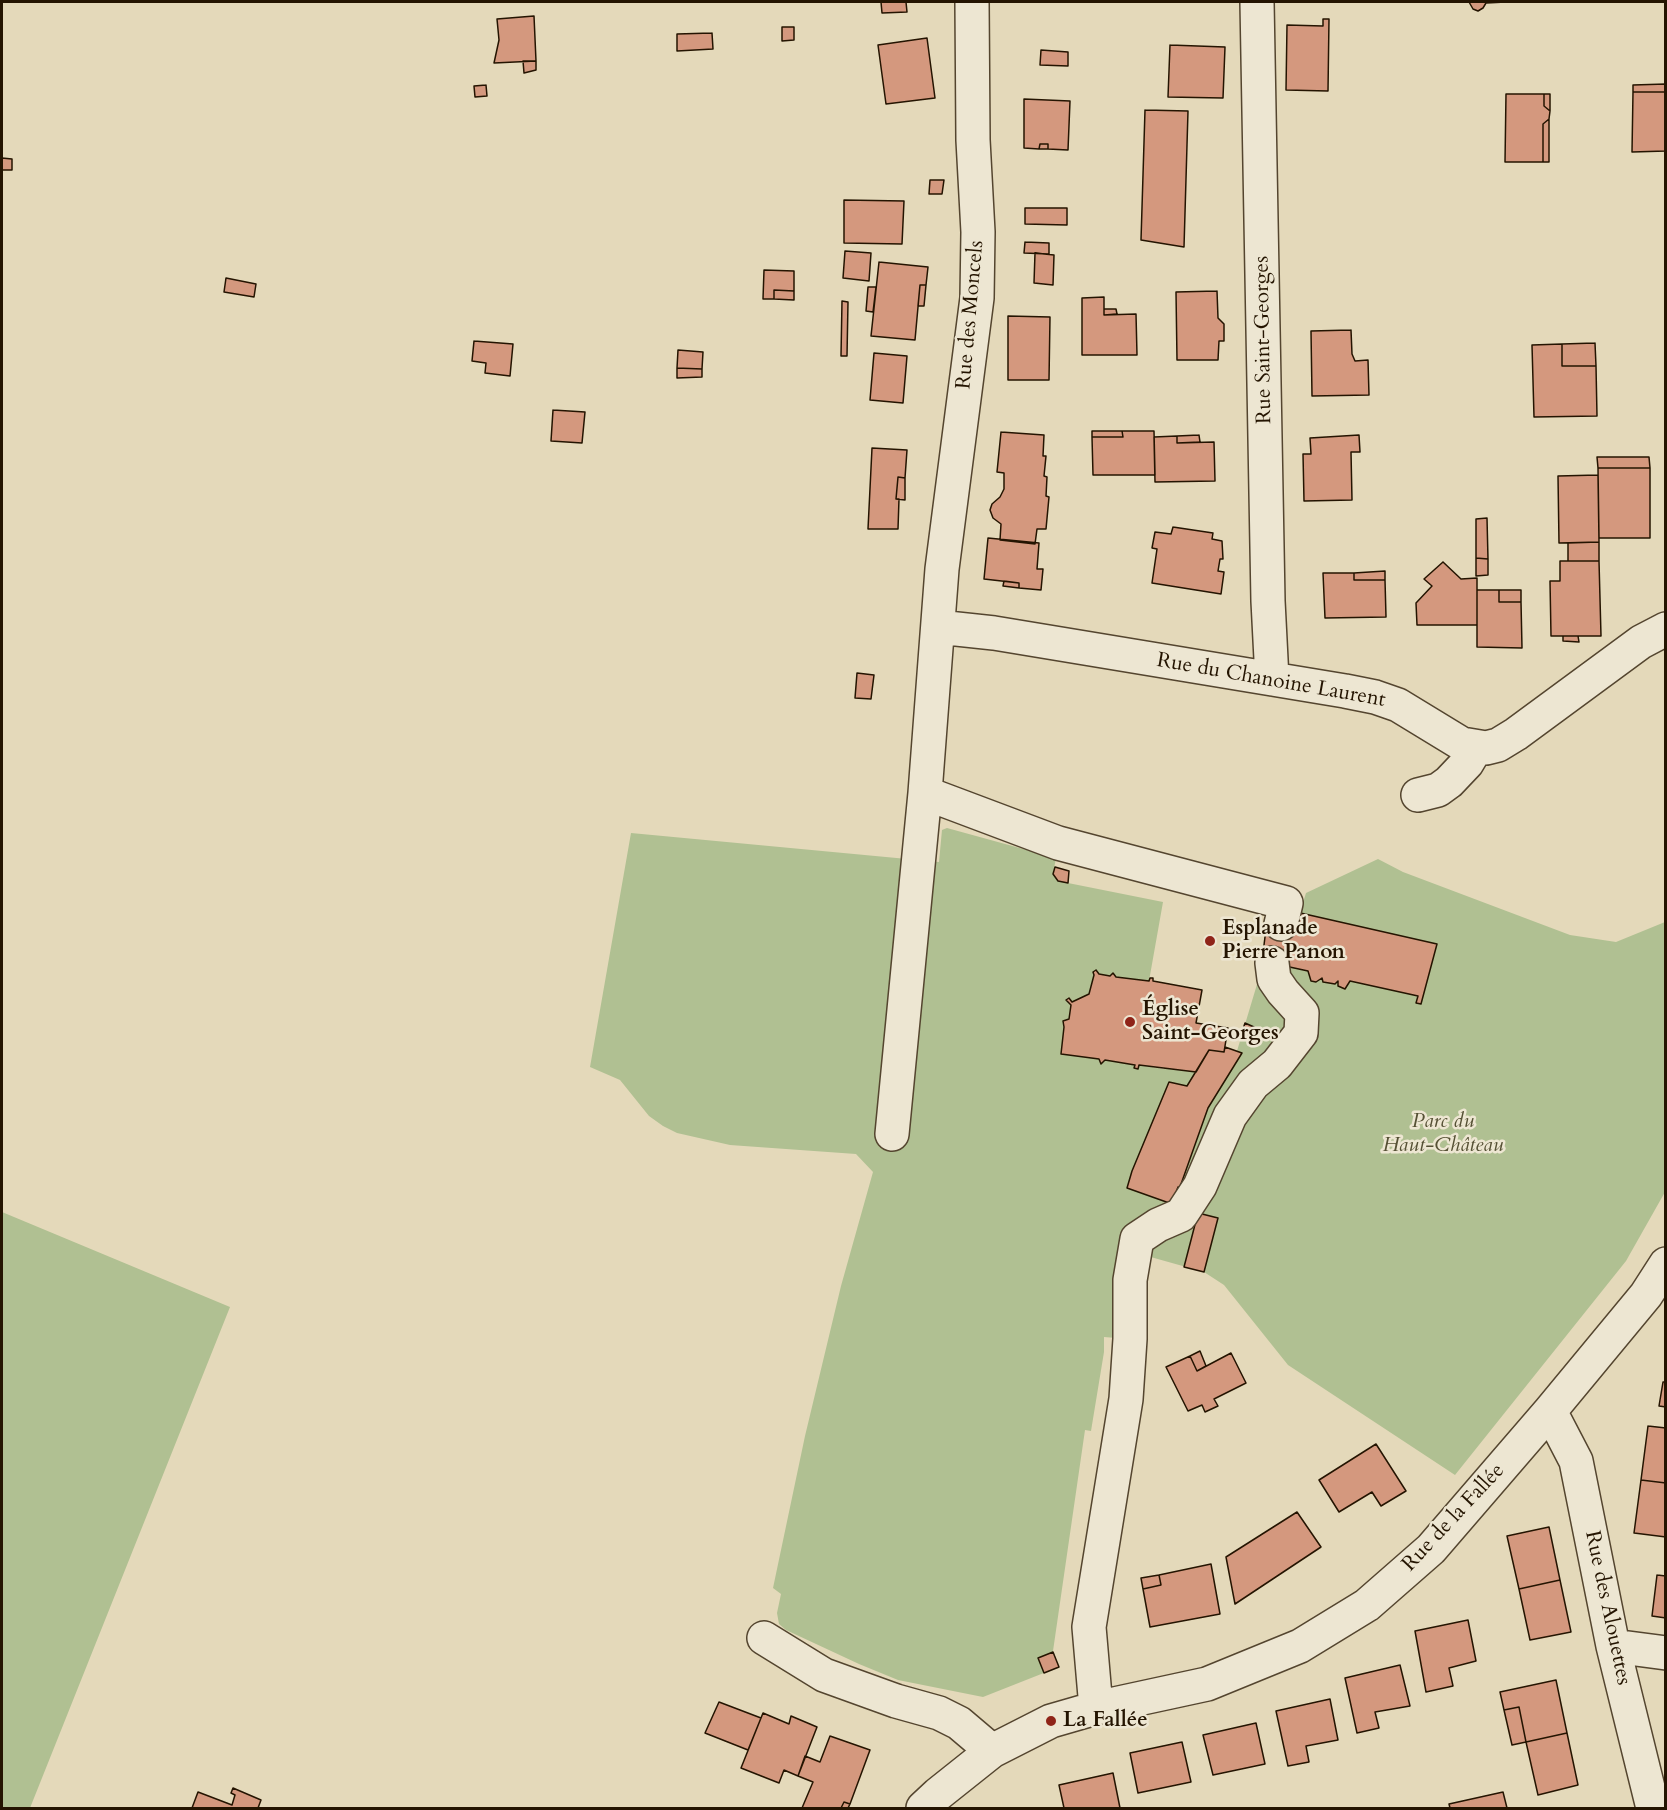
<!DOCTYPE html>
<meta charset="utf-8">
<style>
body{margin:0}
#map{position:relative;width:1667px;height:1810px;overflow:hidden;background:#e4d9ba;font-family:Cardo,serif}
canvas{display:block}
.frame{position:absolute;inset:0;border:3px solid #241401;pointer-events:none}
</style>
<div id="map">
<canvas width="1667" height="1810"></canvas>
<div class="frame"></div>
</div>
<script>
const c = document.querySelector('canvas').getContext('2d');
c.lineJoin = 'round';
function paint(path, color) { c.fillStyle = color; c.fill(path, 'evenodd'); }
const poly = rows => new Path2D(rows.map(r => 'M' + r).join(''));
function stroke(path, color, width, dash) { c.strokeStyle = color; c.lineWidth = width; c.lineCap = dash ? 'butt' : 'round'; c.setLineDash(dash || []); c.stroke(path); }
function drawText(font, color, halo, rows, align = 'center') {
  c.font = font + ' Cardo,serif'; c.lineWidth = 5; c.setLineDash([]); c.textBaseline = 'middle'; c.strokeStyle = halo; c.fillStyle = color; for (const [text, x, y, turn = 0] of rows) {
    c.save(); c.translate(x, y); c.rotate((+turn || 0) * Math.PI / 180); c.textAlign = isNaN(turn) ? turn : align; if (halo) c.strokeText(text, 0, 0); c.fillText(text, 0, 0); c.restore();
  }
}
paint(poly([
 [947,828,1056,858,1053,874,1058,881,1163,902,1149,981,1116,977,1113,973,1110,976,1099,974,1096,970,1089,994,1072,1002,1070,998,1067,1000,1071,1005,1069,1019,1063,1021,1064,1027,1061,1054,1099,1059,1101,1063,1105,1060,1135,1065,1135,1068,1138,1068,1139,1065,1164,1069,1165,1067,1224,1052,1225,1047,1237,1051,1258,981,1262,960,1267,921,1300,912,1306,893,1378,859,1403,872,1570,935,1616,942,1665,922,1665,1192,1626,1261,1455,1475,1288,1365,1224,1285,1204,1272,1140,1254,1141,1340,1104,1337,1104,1352,1091,1431,1085,1430,1053,1651,1059,1667,983,1697,898,1680,859,1664,786,1630,779,1624,777,1613,781,1594,773,1588,805,1436,841,1286,873,1172,856,1154,730,1145,677,1133,663,1126,649,1116,620,1080,590,1067,631,833,939,862,942,830],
 [2,1212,230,1307,30,1808,2,1808]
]), '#b0c092');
const building = poly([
 [881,2,906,2,907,12,882,13,881,2],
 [1450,2,1506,2,1486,3,1483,8,1478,11,1473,9,1469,2,1450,2],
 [534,16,536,61,494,63,499,40,497,19,534,16],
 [1323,19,1329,19,1328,91,1286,90,1287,25,1323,26,1323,19],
 [782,27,794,27,794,40,782,41,782,27],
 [712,33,713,49,677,51,677,34,712,33],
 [927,38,935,98,886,104,878,45,927,38],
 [1170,45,1225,47,1223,98,1168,97,1170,45],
 [1041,50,1068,52,1068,66,1040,65,1041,50],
 [523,61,536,61,536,70,524,73,523,61],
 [1666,84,1666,92,1633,92,1633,85,1666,84],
 [486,85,487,96,475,97,474,86,486,85],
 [1633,92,1666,92,1666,151,1632,152,1633,92],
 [1506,94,1544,94,1544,106,1550,111,1549,119,1543,124,1543,162,1505,162,1506,94],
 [1544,94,1550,94,1550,111,1544,106,1544,94],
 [1024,99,1070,101,1068,150,1048,149,1048,144,1040,144,1039,149,1024,148,1024,99],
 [1145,110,1188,111,1184,247,1141,240,1145,110],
 [1549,119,1549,162,1543,162,1543,124,1549,119],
 [1040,144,1048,144,1048,149,1039,149,1040,144],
 [2,158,12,159,12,170,2,170,2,158],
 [930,180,944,180,942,194,929,194,930,180],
 [844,200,904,201,902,244,844,243,844,200],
 [1025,208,1067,208,1067,225,1025,224,1025,208],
 [1025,242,1049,243,1049,254,1024,253,1025,242],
 [845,251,871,253,869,281,843,278,845,251],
 [1035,253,1054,255,1053,285,1034,283,1035,253],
 [879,262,928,267,926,285,920,285,915,340,871,336,879,262],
 [764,270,794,271,794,291,774,290,774,299,763,299,764,270],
 [226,278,256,284,254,297,224,292,226,278],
 [920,285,926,285,924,306,918,306,920,285],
 [868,287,876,287,873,312,866,311,868,287],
 [774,290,794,291,794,300,774,299,774,290],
 [1217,291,1218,318,1224,324,1224,341,1219,341,1218,360,1177,360,1176,292,1217,291],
 [1104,297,1104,315,1136,314,1137,355,1082,355,1082,298,1104,297],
 [842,301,848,302,847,356,841,356,842,301],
 [1104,309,1116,309,1117,314,1104,315,1104,309],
 [1008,316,1050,317,1049,380,1008,380,1008,316],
 [1351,330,1352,354,1355,361,1368,360,1369,395,1312,396,1311,331,1351,330],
 [474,341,513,344,510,376,485,373,486,363,472,361,474,341],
 [1595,343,1596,366,1562,366,1562,344,1595,343],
 [1562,344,1562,366,1596,366,1597,416,1534,417,1532,345,1562,344],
 [678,350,703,352,702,369,677,368,678,350],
 [874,353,907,356,903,403,870,400,874,353],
 [677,368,702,369,702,377,677,378,677,368],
 [553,410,585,412,582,443,551,441,553,410],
 [1092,431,1122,431,1123,437,1092,437,1092,431],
 [1122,431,1154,431,1155,475,1093,475,1092,437,1123,437,1122,431],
 [1001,432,1044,435,1043,456,1046,456,1044,476,1047,477,1046,496,1049,497,1046,529,1037,529,1035,544,1000,540,1001,524,993,518,990,510,992,504,1000,497,1004,489,1004,473,997,472,1001,432],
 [1199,435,1200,442,1177,443,1177,436,1199,435],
 [1359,435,1360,452,1351,452,1352,500,1304,501,1303,454,1311,454,1310,438,1359,435],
 [1177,436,1177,443,1214,442,1215,481,1155,482,1154,437,1177,436],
 [872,448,907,450,905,478,898,477,896,499,899,499,898,529,868,529,872,448],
 [1597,457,1649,457,1650,468,1598,468,1597,457],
 [1598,468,1650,468,1650,538,1599,538,1598,468],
 [1598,475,1599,542,1559,543,1558,476,1598,475],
 [898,477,905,478,905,500,896,499,898,477],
 [1487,518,1488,559,1476,558,1476,519,1487,518],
 [1173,527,1213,533,1212,539,1222,541,1223,559,1220,559,1218,571,1224,572,1221,594,1152,583,1157,549,1152,548,1155,532,1171,534,1173,527],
 [988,538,1039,543,1037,569,1043,569,1041,590,1019,588,1019,583,984,579,988,538],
 [1599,542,1599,561,1568,561,1568,543,1599,542],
 [1476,558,1488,559,1488,575,1476,576,1476,558],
 [1560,561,1599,561,1601,636,1551,636,1550,581,1560,581,1560,561],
 [1443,562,1461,579,1477,578,1477,625,1417,625,1416,603,1432,586,1424,579,1443,562],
 [1385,571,1385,580,1354,580,1354,573,1385,571],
 [1323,573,1354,573,1354,580,1385,580,1386,617,1325,618,1323,573],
 [1004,581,1019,583,1019,588,1003,586,1004,581],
 [1477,590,1499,590,1499,602,1521,602,1522,648,1477,647,1477,590],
 [1499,590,1521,590,1521,602,1499,602,1499,590],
 [1563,636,1578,636,1579,642,1563,641,1563,636],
 [857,673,874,675,871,699,855,698,857,673],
 [1055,867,1069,871,1068,883,1058,881,1053,874,1055,867],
 [1296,912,1437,944,1421,1004,1416,1003,1418,996,1350,981,1345,989,1338,986,1338,981,1335,984,1323,982,1322,978,1316,982,1311,981,1308,971,1262,961,1267,921,1296,912],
 [1096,970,1099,974,1110,976,1113,973,1116,977,1149,981,1150,978,1153,978,1153,981,1202,990,1196,1023,1228,1028,1224,1052,1209,1050,1196,1072,1139,1065,1138,1069,1134,1068,1135,1065,1105,1060,1101,1064,1099,1059,1061,1054,1064,1027,1063,1021,1069,1019,1071,1005,1066,1000,1069,998,1072,1002,1089,994,1094,975,1093,972,1096,970],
 [1245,1023,1254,1027,1252,1034,1242,1032,1245,1023],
 [1225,1047,1242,1053,1208,1108,1180,1187,1178,1187,1172,1204,1127,1188,1132,1171,1169,1082,1187,1086,1209,1050,1224,1052,1225,1047],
 [1198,1213,1218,1218,1204,1272,1184,1267,1198,1213],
 [1200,1351,1206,1366,1197,1371,1190,1356,1200,1351],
 [1231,1353,1246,1383,1214,1399,1218,1406,1205,1412,1202,1405,1188,1411,1166,1367,1190,1356,1197,1371,1231,1353],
 [1663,1382,1666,1382,1666,1407,1659,1406,1663,1382],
 [1648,1426,1666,1428,1666,1483,1641,1480,1648,1426],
 [1376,1444,1406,1491,1381,1506,1372,1492,1339,1512,1319,1480,1376,1444],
 [1641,1480,1666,1483,1666,1537,1634,1533,1641,1480],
 [1297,1512,1321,1547,1235,1604,1226,1557,1297,1512],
 [1549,1527,1560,1580,1519,1589,1507,1536,1549,1527],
 [1211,1564,1220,1614,1150,1627,1143,1589,1161,1585,1159,1575,1211,1564],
 [1159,1575,1161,1585,1143,1589,1141,1578,1159,1575],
 [1657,1575,1666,1576,1666,1618,1652,1616,1657,1575],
 [1560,1580,1571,1632,1530,1640,1519,1589,1560,1580],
 [1468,1620,1476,1661,1449,1668,1453,1686,1426,1692,1415,1631,1468,1620],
 [1053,1652,1059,1667,1044,1673,1038,1658,1053,1652],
 [1400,1665,1410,1706,1375,1712,1379,1728,1357,1733,1345,1678,1400,1665],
 [1556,1680,1567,1733,1526,1742,1519,1707,1504,1710,1500,1692,1556,1680],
 [1330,1699,1338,1740,1306,1746,1309,1762,1288,1766,1276,1711,1330,1699],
 [719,1702,761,1718,748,1750,705,1733,719,1702],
 [1519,1707,1526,1742,1512,1745,1504,1710,1519,1707],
 [763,1713,789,1724,791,1716,817,1727,798,1776,784,1770,779,1783,741,1768,763,1713],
 [1256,1723,1265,1764,1213,1775,1203,1735,1256,1723],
 [1567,1733,1578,1785,1538,1795,1526,1742,1567,1733],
 [830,1736,870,1750,850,1804,844,1802,841,1808,802,1808,813,1782,798,1776,805,1756,820,1762,830,1736],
 [1182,1742,1191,1782,1138,1793,1130,1753,1182,1742],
 [1113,1773,1120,1808,1064,1808,1059,1785,1113,1773],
 [233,1788,261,1800,258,1808,192,1808,198,1792,232,1805,235,1795,231,1793,233,1788],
 [1503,1792,1507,1808,1450,1808,1449,1804,1503,1792],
 [844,1802,850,1804,848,1808,841,1808,844,1802]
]);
paint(building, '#d4987e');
stroke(building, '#241401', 1.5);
const minor = poly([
 [972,2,973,140,978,232,977,298,942,569,925,793,1058,843,1286,903,1281,924],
 [1257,2,1268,601,1272,679],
 [938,627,994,633,1345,691,1375,697,1398,705,1462,744,1486,748,1498,745,1516,734,1641,642,1666,629],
 [1418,795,1438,790,1449,782,1467,763,1476,748],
 [892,1134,925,793],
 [1550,1411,1576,1461,1613,1646,1653,1808],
 [764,1638,824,1675,896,1701,939,1713,959,1723,992,1751],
 [1613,1646,1666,1653],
 [1096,1708,1089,1627,1126,1399,1130,1339,1130,1280,1137,1239,1158,1225,1181,1215,1200,1186,1230,1116,1253,1084,1277,1064,1301,1033,1302,1013,1283,992,1274,979,1272,963],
 [923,1808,938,1794,992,1751,1051,1721,1096,1708,1207,1684,1300,1646,1367,1605,1431,1549,1550,1411,1646,1295,1666,1264]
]);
stroke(minor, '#54452f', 36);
stroke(minor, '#ede6d2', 33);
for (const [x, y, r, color] of [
 [1210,941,6,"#8f2418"],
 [1130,1022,6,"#8f2418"],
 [1051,1721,6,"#8f2418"]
]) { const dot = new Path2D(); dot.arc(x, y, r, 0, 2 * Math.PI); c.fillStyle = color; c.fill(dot); stroke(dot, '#ede6d2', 2); }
drawText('21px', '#241401', '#ede6d2', [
 ["Rue des Moncels",971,315,-85],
 ["Rue Saint-Georges",1264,340,-91],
 ["Rue du Chanoine Laurent",1271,681,10],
 ["Rue de la Fallée",1454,1518,-47],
 ["Rue des Alouettes",1607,1608,78]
]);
drawText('bold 21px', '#241401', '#ede6d2', [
 ["Esplanade",1222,929],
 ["Pierre Panon",1222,953],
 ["Église",1142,1010],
 ["Saint-Georges",1142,1034],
 ["La Fallée",1063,1721]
], 'left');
drawText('italic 21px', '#555034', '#ede6d2', [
 ["Parc du",1443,1122],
 ["Haut-Château",1443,1146]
]);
</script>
